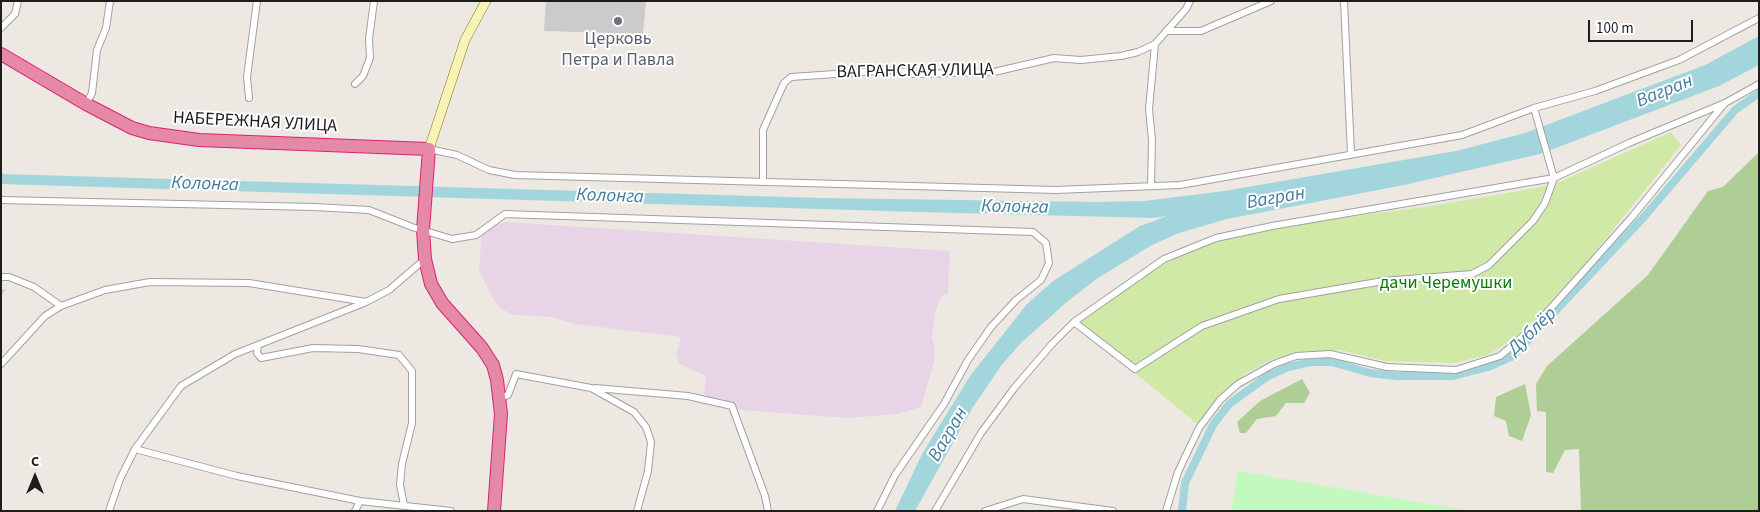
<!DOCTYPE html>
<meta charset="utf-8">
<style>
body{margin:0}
#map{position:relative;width:1760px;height:512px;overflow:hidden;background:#eee8e2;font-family:"Source Sans 3",sans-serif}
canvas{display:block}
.frame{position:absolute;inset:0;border:2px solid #1d1d1d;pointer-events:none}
.north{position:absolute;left:10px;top:452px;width:50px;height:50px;-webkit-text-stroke:4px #fff;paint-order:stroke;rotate:0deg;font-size:14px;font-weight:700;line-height:20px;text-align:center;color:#1d1d1d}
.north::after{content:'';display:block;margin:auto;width:18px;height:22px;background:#1d1d1d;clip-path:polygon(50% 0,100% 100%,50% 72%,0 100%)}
.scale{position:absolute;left:1588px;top:20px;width:105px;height:22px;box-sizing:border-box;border:2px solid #1d1d1d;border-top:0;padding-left:6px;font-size:15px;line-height:18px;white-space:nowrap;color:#1d1d1d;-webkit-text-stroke:4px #fff;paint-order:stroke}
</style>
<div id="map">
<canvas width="1760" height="512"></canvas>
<div class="frame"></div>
<div class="north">С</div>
<div class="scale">100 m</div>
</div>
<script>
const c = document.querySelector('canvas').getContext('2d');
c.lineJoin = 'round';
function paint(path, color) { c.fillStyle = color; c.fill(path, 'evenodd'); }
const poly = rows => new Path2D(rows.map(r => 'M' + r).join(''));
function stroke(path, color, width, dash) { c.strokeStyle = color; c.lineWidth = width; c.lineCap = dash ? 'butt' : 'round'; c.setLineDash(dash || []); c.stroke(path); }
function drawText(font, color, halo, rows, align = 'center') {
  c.font = font + ' "Source Sans 3",sans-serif'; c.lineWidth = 4; c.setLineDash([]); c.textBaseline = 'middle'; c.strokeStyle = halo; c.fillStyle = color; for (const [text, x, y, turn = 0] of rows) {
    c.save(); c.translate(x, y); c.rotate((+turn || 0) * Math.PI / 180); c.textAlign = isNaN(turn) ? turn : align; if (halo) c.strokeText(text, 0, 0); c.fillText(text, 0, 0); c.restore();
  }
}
paint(poly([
 [505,222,950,251,948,294,941,297,935,313,932,338,935,349,934,362,921,407,897,414,847,418,728,409,708,404,704,392,706,376,680,364,676,355,681,337,575,324,551,317,514,315,501,309,492,297,479,270,482,231]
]), '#e7d4e6');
paint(poly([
 [546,1,646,1,643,34,544,31]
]), '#cbcbcb');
paint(poly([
 [1671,132,1681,145,1592,256,1543,311,1516,337,1490,354,1455,363,1385,361,1340,350,1301,352,1272,360,1246,373,1217,399,1197,424,1076,324,1140,278,1183,254,1232,237,1313,222,1437,205,1553,185]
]), '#d0e9a7');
paint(poly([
 [1759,152,1759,511,1581,511,1579,449,1565,450,1553,473,1546,472,1546,412,1537,411,1536,384,1547,366,1648,275,1708,191,1723,187],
 [1302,379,1310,393,1304,403,1286,403,1276,416,1257,419,1246,433,1240,433,1237,422,1260,401],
 [1525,384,1531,415,1522,441,1509,436,1506,421,1494,416,1496,397]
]), '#aece96');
paint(poly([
 [1238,471,1470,511,1231,511]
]), '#c1f9be');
paint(poly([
 [1759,36,1759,65,1719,86,1540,154,1404,185,1227,219,1179,233,1152,245,1098,278,1068,301,1020,344,1001,366,973,407,915,511,895,511,922,454,970,376,1027,304,1053,281,1140,226,1167,216,1153,218,918,212,1,184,1,174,822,198,1097,202,1144,201,1224,191,1456,151,1525,133,1705,65]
]), '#a2d6dc');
stroke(poly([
 [1,292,4,290]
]), '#a2d6dc', 2);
stroke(poly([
 [1182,511,1185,483,1213,425,1229,404,1268,376,1288,367,1311,362,1332,362,1370,373,1397,376,1453,376,1488,367,1513,356,1643,218,1735,110,1759,93]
]), '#a2d6dc', 8);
const street = poly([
 [1344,1,1351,154],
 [1,28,15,14,18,1],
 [1166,31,1201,31,1271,1],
 [355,84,363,76,370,58,369,39,374,1],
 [249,98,247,77,257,1],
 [86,104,92,93,97,50,106,28,110,1],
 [429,149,457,155,489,170,515,175,1056,190,1180,185,1462,135,1534,108,1595,91,1679,60,1759,18],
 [763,181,763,130,784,83,791,77,894,70,914,74,994,72,1054,58,1081,60,1121,56,1138,52,1155,44],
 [1151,185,1152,140,1149,109,1155,44,1186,9,1190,1],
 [1,200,314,207,369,210,412,227,452,239,476,235,505,214,1033,232,1046,243,1049,263,1041,280,1016,300,991,327,968,360,944,404,895,475,877,511],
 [1,277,9,277,34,287,61,306],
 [1074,322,1135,369,1202,326,1279,299,1383,281,1472,274,1489,265,1533,221,1545,203,1554,178,1534,108],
 [258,345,257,353,261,358,313,348,358,349,399,355,412,371,412,423,402,464,400,485,404,505],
 [1,364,45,316,61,306,105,290,150,282,249,283,366,302,389,290,425,259],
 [595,388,688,396,732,406,765,496,768,511],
 [500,398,508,395,516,374,591,388,634,412,646,427,651,442,648,471,637,511],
 [135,449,237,476,360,501,451,511],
 [109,511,120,479,135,449,181,386,235,354,364,303],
 [355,511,360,501],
 [935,511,981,433,1015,387,1052,344,1074,322,1164,259,1216,238,1272,226,1554,178,1629,143,1725,103,1759,84],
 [985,511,1023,499,1113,511],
 [1166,511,1178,472,1199,428,1220,400,1238,384,1274,364,1296,356,1330,354,1387,367,1456,370,1500,356,1535,326,1632,217,1724,104]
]);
const secondary = poly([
 [429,149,465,40,486,1]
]);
const highway = poly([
 [1,54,86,104,132,128,149,133,199,140,429,149,423,230,425,259,431,284,442,303,482,348,493,365,497,380,501,414,494,511]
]);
stroke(street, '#a1a1a1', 8);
stroke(secondary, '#737004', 10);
stroke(highway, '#d82378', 14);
stroke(street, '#fff', 6);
stroke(secondary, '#f9f4b5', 9);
stroke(highway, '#e689a6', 12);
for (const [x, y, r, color] of [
 [618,21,5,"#6b7280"]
]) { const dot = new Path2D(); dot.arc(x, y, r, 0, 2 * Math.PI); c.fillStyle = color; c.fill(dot); stroke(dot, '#fff', 2); }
drawText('18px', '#5b616d', '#fff', [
 ["Церковь",618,40],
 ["Петра и Павла",618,61]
]);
drawText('18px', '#1d1d1d', '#fff', [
 ["ВАГРАНСКАЯ УЛИЦА",915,72,-1],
 ["НАБЕРЕЖНАЯ УЛИЦА",255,123,3]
]);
drawText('18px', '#107a0b', '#fff', [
 ["дачи Черемушки",1446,284]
]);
drawText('italic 19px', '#437b9c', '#fff', [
 ["Вагран",1665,92,-22],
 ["Колонга",205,185,2],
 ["Колонга",610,197,2],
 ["Вагран",1276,199,-10],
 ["Колонга",1015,208,1],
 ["Дублёр",1533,332,-44],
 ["Вагран",949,435,-60]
]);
</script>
